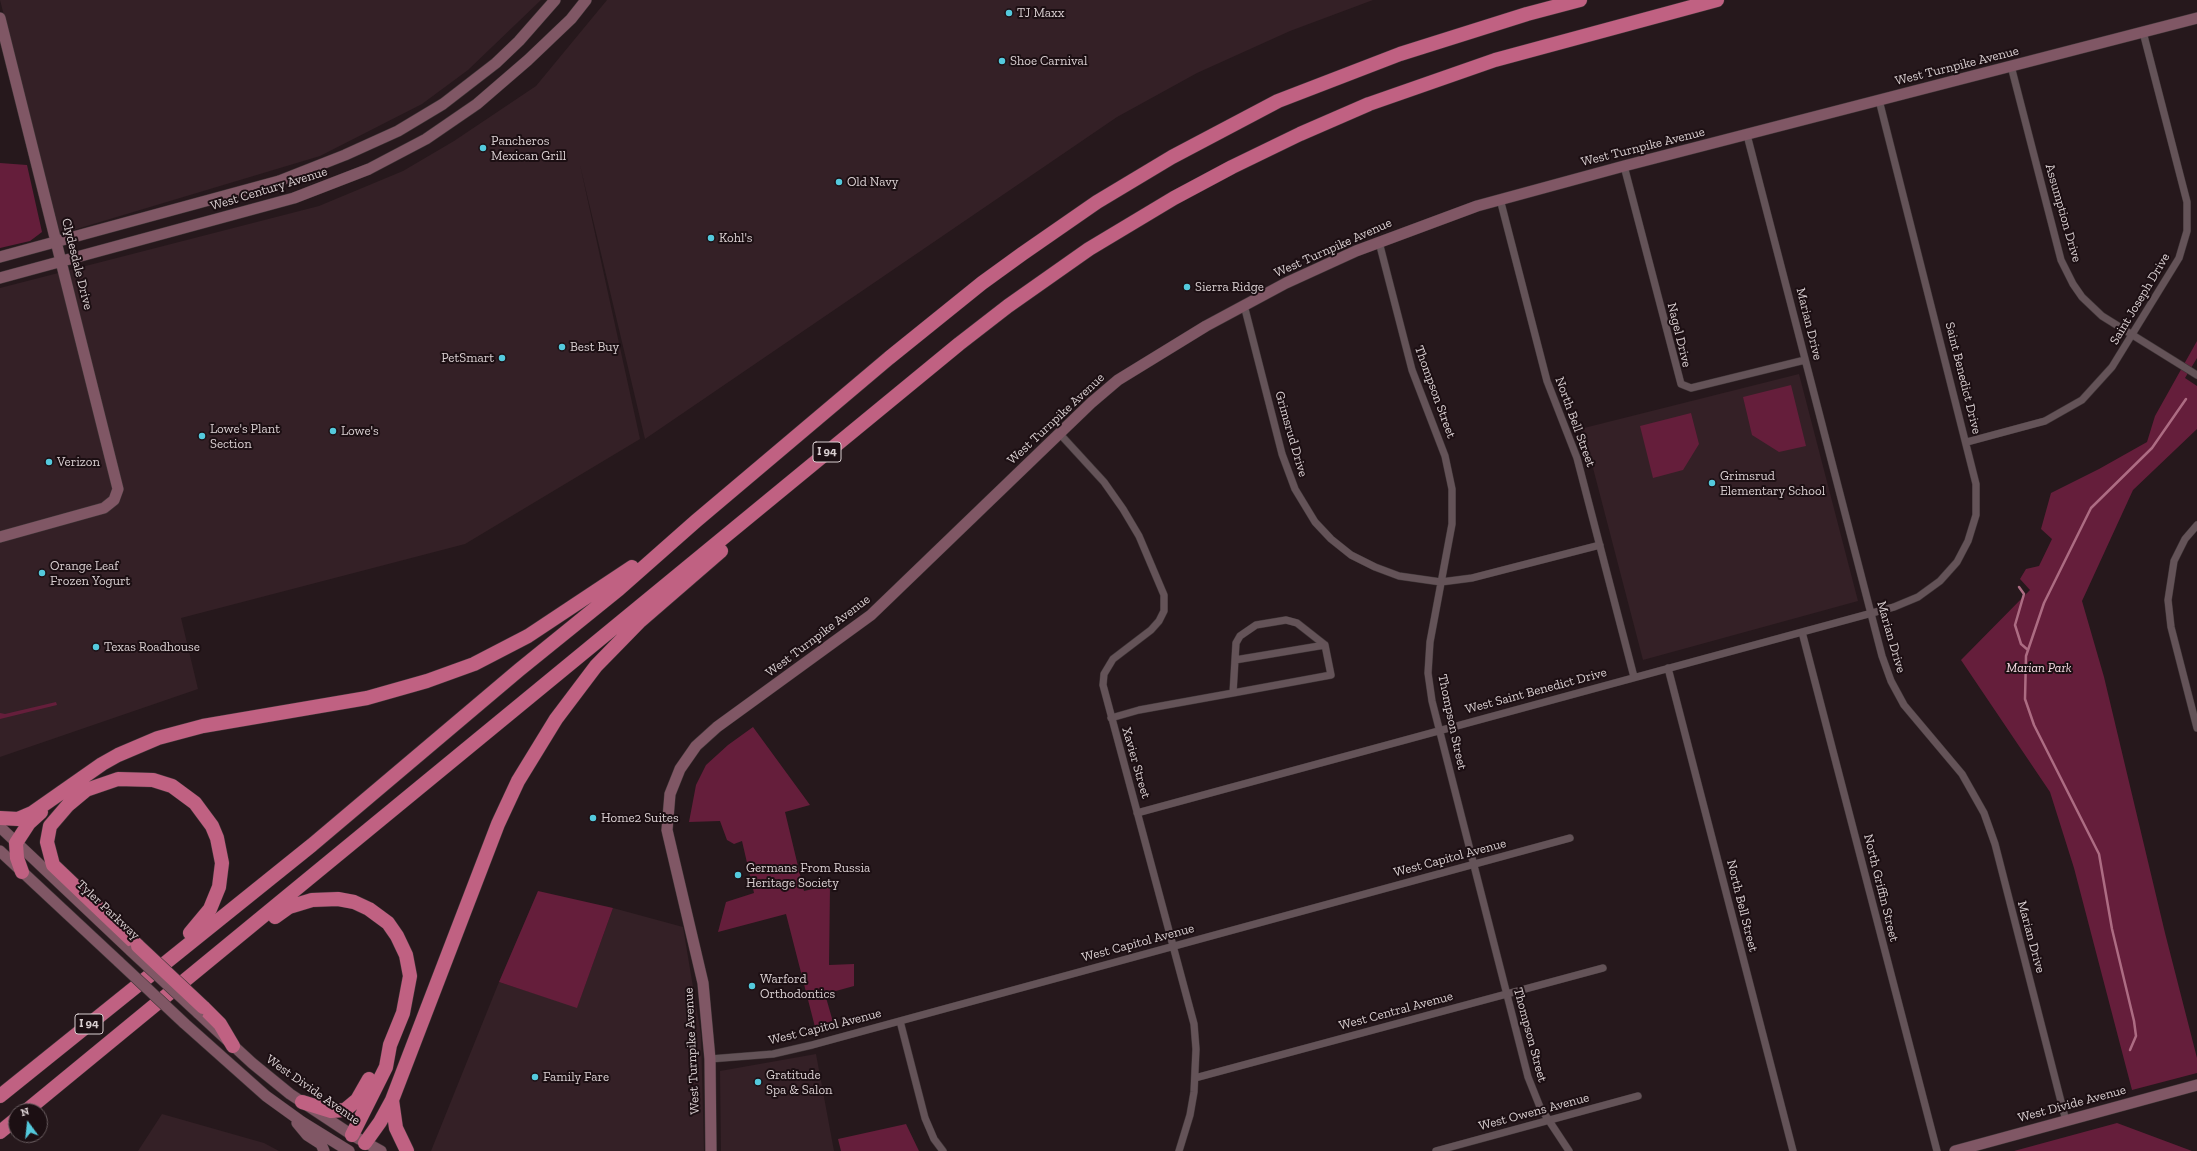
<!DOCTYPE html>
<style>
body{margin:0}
#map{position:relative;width:2197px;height:1151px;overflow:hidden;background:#26181c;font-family:"Zilla Slab",serif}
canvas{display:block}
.north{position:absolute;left:8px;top:1103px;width:40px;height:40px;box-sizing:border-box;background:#1c0f13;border:1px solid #685c5f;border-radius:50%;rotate:345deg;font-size:11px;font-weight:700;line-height:16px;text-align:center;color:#d9cfd1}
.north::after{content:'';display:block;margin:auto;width:14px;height:18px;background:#54cadd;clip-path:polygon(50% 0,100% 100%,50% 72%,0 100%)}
</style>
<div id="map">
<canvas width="2197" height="1151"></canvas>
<div class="north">N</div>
</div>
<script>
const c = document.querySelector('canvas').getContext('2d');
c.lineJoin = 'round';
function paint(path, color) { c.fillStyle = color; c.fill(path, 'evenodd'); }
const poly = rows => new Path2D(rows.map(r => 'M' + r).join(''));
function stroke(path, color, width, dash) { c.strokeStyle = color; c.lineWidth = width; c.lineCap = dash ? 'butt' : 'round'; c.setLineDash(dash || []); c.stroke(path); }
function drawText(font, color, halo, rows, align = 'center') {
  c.font = font + ' "Zilla Slab",serif'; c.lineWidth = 4; c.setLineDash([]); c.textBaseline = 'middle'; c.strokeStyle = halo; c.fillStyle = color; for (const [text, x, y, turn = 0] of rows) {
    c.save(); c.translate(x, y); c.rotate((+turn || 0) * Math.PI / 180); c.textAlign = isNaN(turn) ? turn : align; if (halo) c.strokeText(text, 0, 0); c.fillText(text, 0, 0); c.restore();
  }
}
paint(poly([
 [0,0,541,0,468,70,422,104,320,156,60,234],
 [607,0,1373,0,1290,31,1197,73,1117,117,645,439,580,165,640,439,465,544,181,618,198,689,0,757,0,288,319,206,403,171,454,141,536,86],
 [1799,374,1858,601,1643,660,1587,445,1580,429],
 [613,908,683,927,701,1035,704,1151,431,1151,499,982,577,1007],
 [816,1054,834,1151,721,1151,720,1071],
 [162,1114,264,1143,279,1151,138,1151]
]), '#342026');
paint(poly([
 [0,163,27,165,42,232,30,241,0,248],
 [2197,341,2197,358,2185,378,2197,386,2197,429,2133,490,2082,601,2104,677,2165,933,2197,1058,2197,1073,2132,1090,2074,868,2050,792,1961,660,2030,590,2020,579,2026,569,2039,566,2052,539,2041,529,2051,493,2099,469,2147,442,2155,416],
 [1791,385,1806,446,1779,452,1752,435,1743,397],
 [1691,413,1699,444,1683,470,1653,478,1640,426],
 [56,702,57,705,0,719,0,713,5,714],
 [753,727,810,805,785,812,804,891,830,885,829,965,854,964,854,986,825,994,833,1022,815,1027,786,914,718,932,726,902,754,893,742,841,734,844,727,840,720,821,689,822,696,785,706,765,728,745],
 [538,891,613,908,577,1008,499,982],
 [2117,1123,2192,1151,2014,1151],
 [906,1124,919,1151,841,1151,838,1139]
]), '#651e3b');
stroke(poly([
 [2019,587,2024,594,2015,625,2021,644,2028,650],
 [2130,1050,2136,1036,2134,1021,2112,929,2099,854,2034,725,2025,699,2026,656,2044,603,2091,508,2152,448,2186,399]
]), '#ad6c83', 2.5);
const street = poly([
 [2011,66,2061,260,2073,284,2082,297,2102,316,2197,375],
 [1747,135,1882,656,1891,681,1904,705,1962,774,1984,813,1995,844,2066,1121],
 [1624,166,1681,384,1691,388,1805,360],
 [1500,199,1547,381,1577,458,1634,677],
 [1379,242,1412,370,1445,456,1452,489,1452,524,1430,642,1428,673,1432,701,1528,1077,1540,1107,1569,1151],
 [1244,305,1282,454,1295,489,1315,522,1331,539,1351,555,1375,567,1399,576,1441,582,1472,578,1600,545],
 [1059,433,1104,482,1123,509,1139,536,1164,595,1164,611,1159,621,1151,630,1113,659,1104,674,1103,685,1194,1024,1196,1049,1194,1092,1190,1115,1179,1151],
 [1967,442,2045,421,2082,400,2112,367,2179,258,2187,231,2187,202,2143,32],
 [2197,525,2185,539,2174,561,2168,600,2171,627,2197,728],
 [1802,632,1937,1151],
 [1235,660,1325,645],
 [1668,668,1793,1151],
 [1111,718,1139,710,1233,693,1331,675,1325,645,1297,623,1286,620,1256,625,1240,636,1236,643,1233,693],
 [1137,813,1894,607,1918,597,1940,581,1957,562,1968,541,1976,515,1976,484,1879,100],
 [900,1021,925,1118,934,1139,943,1151],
 [710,1059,773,1054,812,1045,1570,838],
 [1195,1078,1603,968],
 [1436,1151,1638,1096]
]);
const secondary = poly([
 [0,18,118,489,114,500,104,508,0,537],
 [0,257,279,181,345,155,398,131,443,104,496,63,519,41,555,0],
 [0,278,294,198,369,169,426,139,477,104,528,60,571,19,586,0],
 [0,827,131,951],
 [0,851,119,962],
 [198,1013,252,1063,290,1094,352,1135,381,1151],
 [184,1023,266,1096,302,1122,349,1151],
 [297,1123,307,1135,321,1144,324,1151],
 [711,1151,710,1059,703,983,667,830,670,794,680,769,696,746,717,727,871,615,1091,403,1118,380,1206,326,1286,283,1356,251,1477,206,1624,166,2197,18],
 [1955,1151,2197,1085]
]);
const highway = poly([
 [0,818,18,819,32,813,102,764,118,755,158,738,203,726,367,698,427,681,474,664,528,636,632,567],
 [22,872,17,858,16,843,29,823,41,812],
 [275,917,289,907,312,900,338,899,354,902,369,909,388,923,397,936,406,955,410,976,403,1013,390,1045,386,1067,352,1135],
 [138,946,53,865,47,842,50,826,68,805,86,790,118,779,153,780,172,786,195,803,212,826,217,838,222,863,219,887,210,909,190,933],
 [203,1007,220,1024,233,1046],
 [0,1096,312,845,519,670,619,589,696,521,889,358,982,283,1022,254,1097,202,1172,157,1278,101,1400,54,1527,14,1580,0],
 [302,1102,331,1111,345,1110,357,1100,369,1079],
 [26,1111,959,344,1008,306,1089,249,1174,198,1232,167,1300,134,1369,104,1495,60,1717,0],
 [0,1132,16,1119],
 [365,1143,380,1122,392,1100],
 [407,1151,396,1128,392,1100,498,824,518,781,556,719,596,666,639,622,721,551]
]);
stroke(street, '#3f3537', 8);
stroke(secondary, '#3f3537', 12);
stroke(highway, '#3f3537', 15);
stroke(street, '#645358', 7);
stroke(secondary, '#805765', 11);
stroke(highway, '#c06182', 14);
const secondaryBridge = poly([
 [131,951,198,1013],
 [119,962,184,1023]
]);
const highwayBridge = poly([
 [138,946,203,1007]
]);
stroke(secondaryBridge, '#3f3537', 12, []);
stroke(highwayBridge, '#3f3537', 15, []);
stroke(secondaryBridge, '#805765', 11);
stroke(highwayBridge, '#c06182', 14);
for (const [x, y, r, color] of [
 [1009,13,4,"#54cadd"],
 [1002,61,4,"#54cadd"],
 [483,148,4,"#54cadd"],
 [839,182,4,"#54cadd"],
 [711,238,4,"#54cadd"],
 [1187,287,4,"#54cadd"],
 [562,347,4,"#54cadd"],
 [502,358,4,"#54cadd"],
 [333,431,4,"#54cadd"],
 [202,436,4,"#54cadd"],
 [49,462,4,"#54cadd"],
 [1712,483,4,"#54cadd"],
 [42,573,4,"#54cadd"],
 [96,647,4,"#54cadd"],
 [593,818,4,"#54cadd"],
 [738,875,4,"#54cadd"],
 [752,986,4,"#54cadd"],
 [535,1077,4,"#54cadd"],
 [758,1082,4,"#54cadd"]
]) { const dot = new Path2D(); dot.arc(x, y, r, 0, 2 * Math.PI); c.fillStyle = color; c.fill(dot); stroke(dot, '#1c0f13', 1.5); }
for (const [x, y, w] of [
 [827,452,28],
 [89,1024,28]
]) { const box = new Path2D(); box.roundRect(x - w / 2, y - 10, w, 20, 3); c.fillStyle = '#1c0f13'; c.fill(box); stroke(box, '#d9cfd1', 1); }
drawText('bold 12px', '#d9cfd1', null, [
 ["I 94",827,452],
 ["I 94",89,1024]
]);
drawText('13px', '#d9cfd1', '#1c0f13', [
 ["TJ Maxx",1017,13],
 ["Shoe Carnival",1010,61],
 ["Pancheros",491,141],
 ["Mexican Grill",491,156],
 ["Old Navy",847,182],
 ["Kohl's",719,238],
 ["Sierra Ridge",1195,287],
 ["Best Buy",570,347],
 ["PetSmart",494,358,"right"],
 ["Lowe's Plant",210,429],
 ["Section",210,444],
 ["Lowe's",341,431],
 ["Verizon",57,462],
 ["Grimsrud",1720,476],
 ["Elementary School",1720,491],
 ["Orange Leaf",50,566],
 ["Frozen Yogurt",50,581],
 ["Texas Roadhouse",104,647],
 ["Home2 Suites",601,818],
 ["Germans From Russia",746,868],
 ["Heritage Society",746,883],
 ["Warford",760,979],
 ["Orthodontics",760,994],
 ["Gratitude",766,1075],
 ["Spa & Salon",766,1090],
 ["Family Fare",543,1077]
], 'left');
drawText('13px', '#d9cfd1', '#1c0f13', [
 ["West Turnpike Avenue",1957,66,-14],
 ["West Turnpike Avenue",1643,147,-14],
 ["West Century Avenue",269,189,-17],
 ["Assumption Drive",2063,213,74],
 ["West Turnpike Avenue",1333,248,-24],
 ["Clydesdale Drive",77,264,76],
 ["Saint Joseph Drive",2140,299,-59],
 ["Marian Drive",1809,324,76],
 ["Nagel Drive",1679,335,76],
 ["Saint Benedict Drive",1963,378,76],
 ["Thompson Street",1435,392,70],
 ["West Turnpike Avenue",1056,419,-43],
 ["North Bell Street",1575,422,70],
 ["Grimsrud Drive",1291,434,74],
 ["West Turnpike Avenue",818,636,-37],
 ["Marian Drive",1891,637,74],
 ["West Saint Benedict Drive",1536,691,-15],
 ["Thompson Street",1452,722,78],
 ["Xavier Street",1136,763,74],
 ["West Capitol Avenue",1450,858,-15],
 ["North Griffin Street",1881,888,76],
 ["North Bell Street",1742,906,76],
 ["Tyler Parkway",108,910,43],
 ["Marian Drive",2031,937,75],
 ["West Capitol Avenue",1138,943,-15],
 ["West Central Avenue",1396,1011,-15],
 ["West Capitol Avenue",825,1027,-14],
 ["Thompson Street",1530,1035,75],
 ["West Turnpike Avenue",692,1051,-93],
 ["West Divide Avenue",313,1090,35],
 ["West Divide Avenue",2072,1104,-15],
 ["West Owens Avenue",1534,1112,-15]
]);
drawText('italic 13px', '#f7dce4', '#1c0f13', [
 ["Marian Park",2039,668]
]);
</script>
